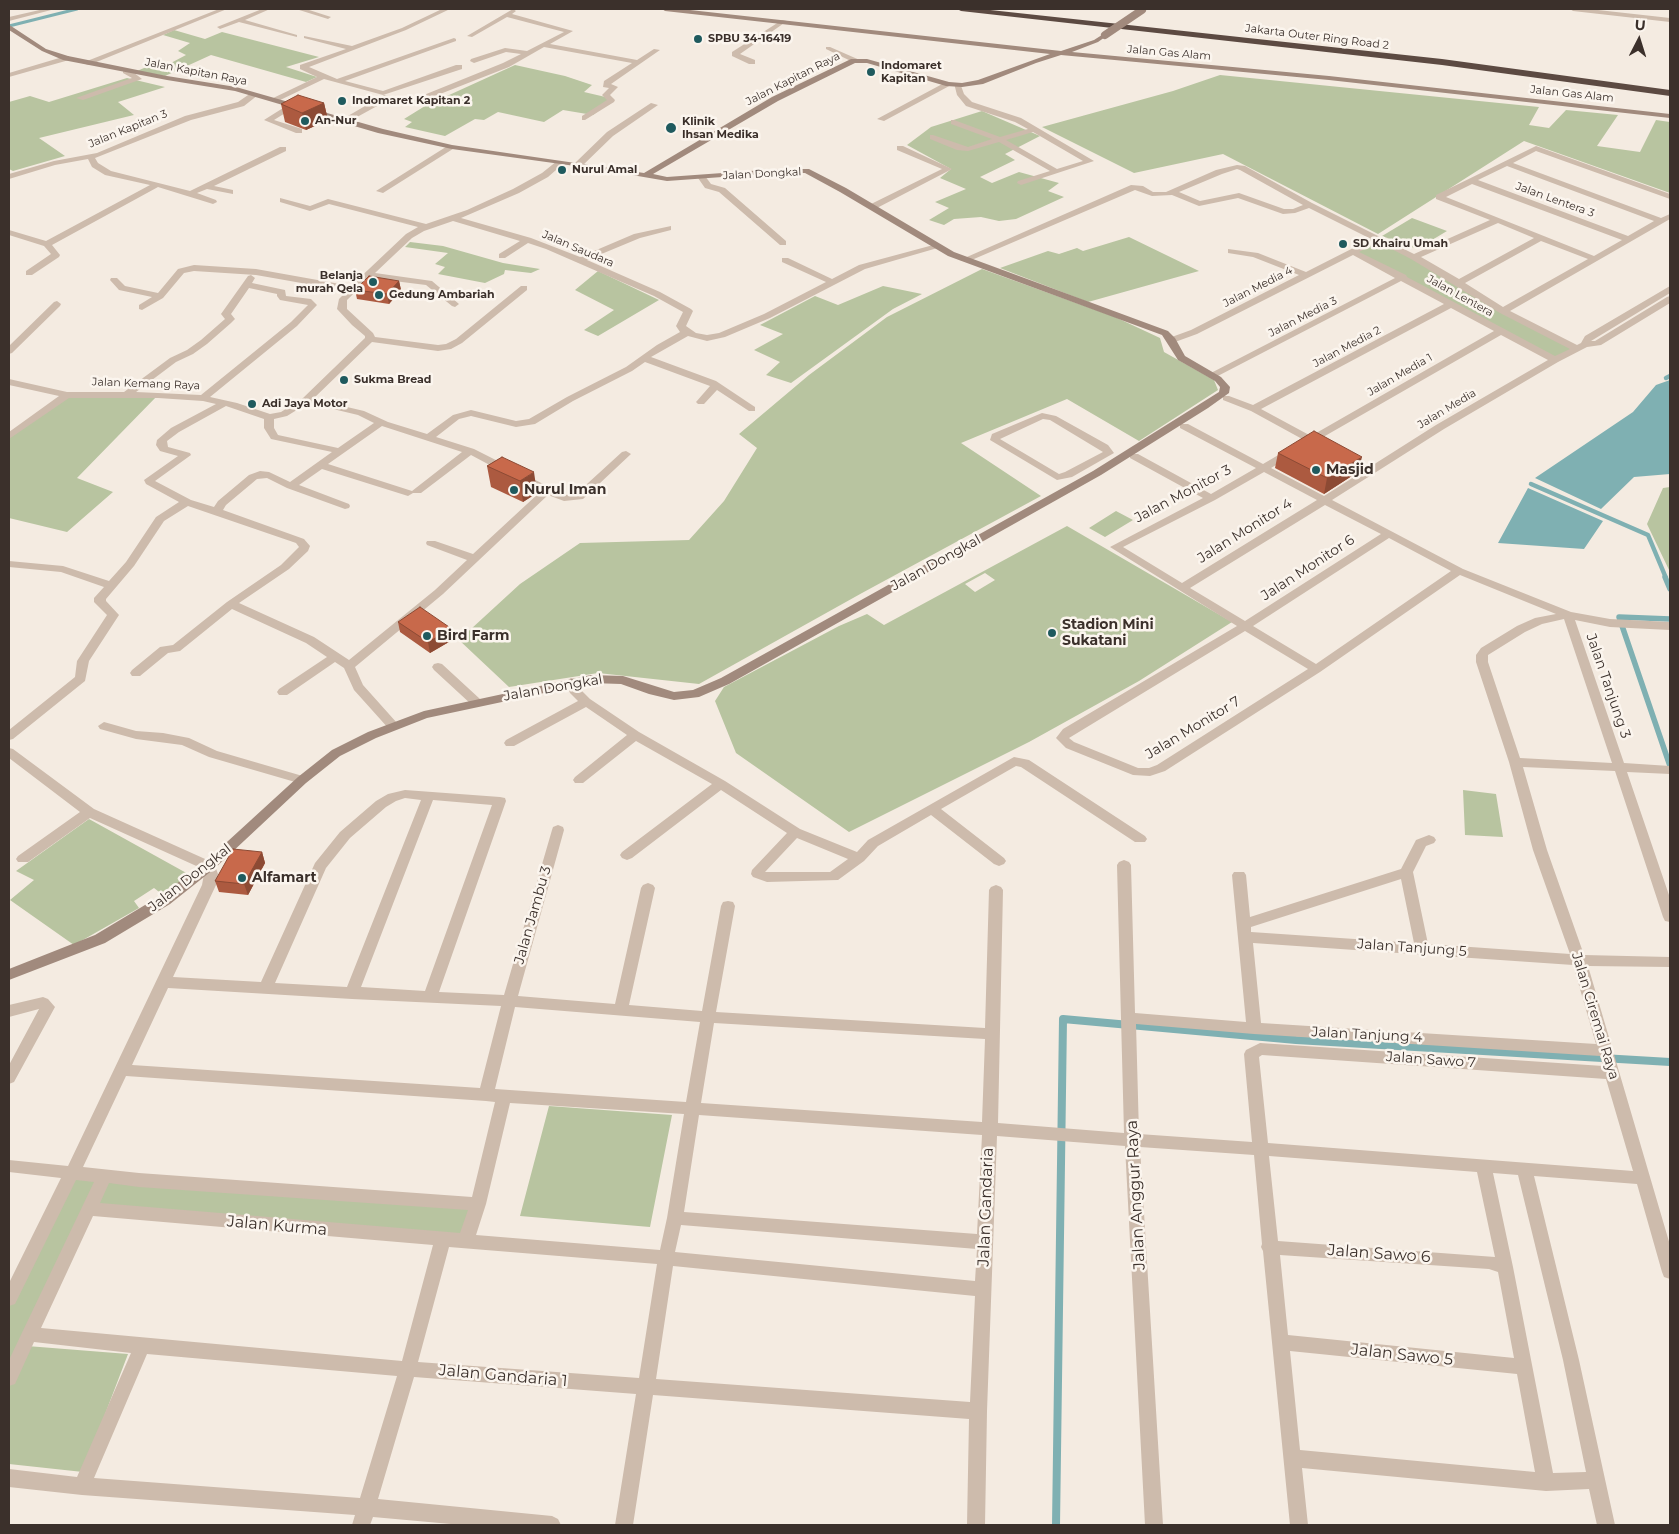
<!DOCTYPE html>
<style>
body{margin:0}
#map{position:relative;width:1679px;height:1534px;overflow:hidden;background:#f4ebe1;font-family:Montserrat,sans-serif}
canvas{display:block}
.frame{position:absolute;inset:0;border:10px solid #3b302b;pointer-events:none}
.north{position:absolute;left:1614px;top:15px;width:50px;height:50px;-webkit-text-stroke:4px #fbf5ee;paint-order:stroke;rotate:5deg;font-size:14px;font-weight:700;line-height:20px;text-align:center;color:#3b302b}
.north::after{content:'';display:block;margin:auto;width:18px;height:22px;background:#3b302b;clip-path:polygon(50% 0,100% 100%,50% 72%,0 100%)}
</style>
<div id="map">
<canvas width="1679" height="1534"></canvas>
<div class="frame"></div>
<div class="north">U</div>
</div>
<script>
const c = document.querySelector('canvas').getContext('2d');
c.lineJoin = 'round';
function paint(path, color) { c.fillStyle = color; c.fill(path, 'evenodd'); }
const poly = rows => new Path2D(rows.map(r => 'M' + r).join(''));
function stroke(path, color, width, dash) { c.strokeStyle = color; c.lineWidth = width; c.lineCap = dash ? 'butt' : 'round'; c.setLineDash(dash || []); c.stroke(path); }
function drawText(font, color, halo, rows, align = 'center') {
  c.font = font + ' Montserrat,sans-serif'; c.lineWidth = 5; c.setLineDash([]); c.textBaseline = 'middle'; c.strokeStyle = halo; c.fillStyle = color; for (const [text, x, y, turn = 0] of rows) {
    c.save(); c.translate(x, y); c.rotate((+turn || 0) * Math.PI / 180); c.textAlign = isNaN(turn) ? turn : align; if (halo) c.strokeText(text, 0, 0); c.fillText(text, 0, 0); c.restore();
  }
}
paint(poly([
 [174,30,205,39,222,32,319,57,286,67,317,77,306,82,211,55,165,76,137,71,158,62,169,64,186,55,178,51,190,43,163,35],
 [515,65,565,76,592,85,584,92,614,99,593,115,563,110,544,122,498,112,484,120,475,119,445,136,405,127,412,122,404,119,425,106],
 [1220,75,1539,107,1529,125,1549,128,1566,110,1618,115,1597,146,1640,152,1656,120,1670,122,1670,193,1524,141,1378,234,1223,154,1134,173,1042,127,1173,91],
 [127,78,165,87,118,102,134,115,39,138,65,156,13,171,9,169,9,102,30,96,49,102],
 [982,111,1040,136,1005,154,1015,160,980,177,992,183,1019,172,1059,183,1048,191,1064,197,1016,219,999,221,981,217,954,219,944,225,929,220,949,208,935,202,966,189,940,178,951,169,907,145,931,127],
 [1412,218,1447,231,1417,249,1382,236],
 [1129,237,1199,271,1088,302,1000,268,1048,251,1059,254,1077,248,1083,251],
 [1378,239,1577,349,1555,360,1353,252],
 [410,242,443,246,503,263,540,269,531,273,505,270,504,274,485,283,438,274,445,267,435,264,448,253,405,247],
 [982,269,1115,317,1160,338,1164,352,1214,380,1218,390,1139,441,1067,399,961,443,1041,496,862,593,699,684,598,673,509,687,459,640,520,584,580,543,689,540,724,501,757,448,739,434,809,375,887,317],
 [598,271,659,300,598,336,584,330,614,310,575,290],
 [883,286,922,294,893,309,791,383,766,375,780,362,754,350,783,334,760,325,815,296,838,305],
 [67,395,158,395,77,478,113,492,67,532,9,518,9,436],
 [1670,487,1670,572,1647,524,1663,488],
 [1116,511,1133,520,1105,537,1089,528],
 [1067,526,1232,622,1139,681,1029,742,849,832,736,753,715,701,724,687,839,626,867,614,884,625],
 [985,573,995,580,975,592,965,584],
 [1463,790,1496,794,1503,837,1465,835],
 [89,819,190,875,163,895,154,888,134,901,139,908,74,945,10,900,34,880,16,871],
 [549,1106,672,1115,650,1227,520,1216],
 [72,1172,478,1204,466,1241,89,1209,9,1378,9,1299],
 [27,1346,128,1354,83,1472,9,1464,9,1387]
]), '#b8c4a0');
paint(poly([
 [1670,380,1670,474,1634,477,1601,509,1535,478,1633,412,1656,385],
 [1528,488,1603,521,1584,549,1498,543]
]), '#7fb0b2');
stroke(poly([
 [9,26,77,9]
]), '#7fb0b2', 3);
stroke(poly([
 [1666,378,1670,376],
 [1531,484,1648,535,1666,578]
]), '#7fb0b2', 4.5);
stroke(poly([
 [1665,577,1670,589],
 [1670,619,1619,617,1670,766]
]), '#7fb0b2', 5.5);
stroke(poly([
 [1056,1525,1063,1019,1296,1040,1670,1062]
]), '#7fb0b2', 8);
paint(poly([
 [44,9,55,9,9,21,9,17,44,9],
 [219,9,227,9,89,65,82,63,219,9],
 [262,9,270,9,245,20,297,35,297,37,239,22,220,29,217,27,262,9],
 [296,9,306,9,331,17,328,19,296,9],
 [442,9,450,9,406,30,309,67,337,79,454,38,456,39,456,41,345,81,383,91,456,65,462,65,462,69,383,95,324,79,276,102,269,100,317,77,300,69,300,65,346,49,304,38,304,36,352,46,402,28,442,9],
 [513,9,516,11,512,14,573,31,550,44,637,60,654,49,660,50,611,84,618,87,610,95,615,100,614,102,585,120,582,120,582,116,607,100,602,95,609,88,603,87,604,81,632,63,544,47,509,67,412,105,388,100,348,122,341,120,384,95,409,101,503,63,521,54,506,52,474,63,470,61,471,59,505,48,527,51,564,32,507,17,472,37,467,36,513,9],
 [1570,9,1589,9,1670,18,1670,22,1573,11,1570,9],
 [782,20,787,21,740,54,755,60,755,64,749,64,732,56,732,52,782,20],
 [826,47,830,47,862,61,855,63,826,49,826,47],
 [66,56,69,56,69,60,9,77,9,73,66,56],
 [123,69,129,69,142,79,83,100,76,98,132,78,123,73,123,69],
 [946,82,953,84,884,121,877,119,946,82],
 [954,83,960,83,964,94,972,102,1021,118,1094,161,1021,185,1017,183,1018,181,1050,171,999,142,968,151,957,150,930,139,930,135,933,135,968,147,992,139,951,124,951,120,954,120,1000,137,1028,129,1015,122,966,106,957,95,954,83],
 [1033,132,1083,161,1057,169,1006,140,1033,132],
 [251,93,258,95,244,106,191,120,95,158,98,163,111,171,190,191,280,147,286,147,286,151,214,186,233,190,233,194,207,189,197,193,216,200,217,202,213,204,158,187,52,245,60,255,59,257,32,275,26,275,26,271,51,254,44,246,9,235,9,230,46,241,150,185,105,175,92,167,88,159,55,165,9,179,9,174,54,161,97,153,185,116,238,102,251,93],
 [291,103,298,105,274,120,302,129,302,133,296,133,264,120,291,103],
 [651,103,658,105,613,136,581,167,575,167,575,163,607,132,651,103],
 [449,145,456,147,383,193,376,191,449,145],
 [897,146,903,146,952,169,875,209,869,209,869,205,942,169,897,150,897,146],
 [1536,146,1670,194,1670,199,1536,151,1513,163,1661,218,1670,214,1670,219,1510,311,1577,345,1581,343,1585,336,1670,286,1670,293,1591,341,1595,341,1667,297,1670,296,1670,303,1601,345,1587,347,1558,362,1444,429,1332,500,1463,569,1571,612,1610,619,1670,622,1670,630,1610,627,1575,620,1624,763,1670,766,1670,774,1627,772,1670,898,1670,922,1665,921,1663,917,1615,771,1523,767,1547,850,1584,955,1670,957,1670,967,1588,966,1670,1245,1670,1279,1664,1277,1662,1272,1637,1184,1534,1176,1579,1360,1615,1525,1597,1525,1589,1489,1546,1491,1302,1468,1308,1525,1290,1525,1263,1251,1261,1247,1262,1244,1254,1155,1140,1147,1163,1525,1145,1525,1125,1146,997,1136,987,1411,985,1525,967,1525,969,1419,653,1395,633,1525,615,1525,636,1394,414,1377,378,1499,552,1516,558,1519,561,1525,462,1525,373,1517,370,1525,352,1525,355,1515,82,1495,9,1487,9,1469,77,1477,131,1353,34,1342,15,1384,9,1386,9,1360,94,1182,76,1180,15,1304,9,1306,9,1283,61,1178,9,1172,9,1160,68,1166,202,885,204,874,203,869,90,818,28,862,18,862,16,859,18,856,80,812,9,758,9,748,13,749,94,809,214,863,218,874,216,885,173,977,261,982,315,863,340,832,376,801,388,794,405,790,500,797,505,798,506,801,439,992,504,995,552,830,553,827,558,825,563,827,564,830,518,996,615,1004,641,888,643,885,648,883,653,885,655,888,629,1005,702,1011,721,906,723,902,728,901,733,902,735,906,716,1012,985,1028,989,890,991,887,996,885,1001,887,1003,890,998,1123,1124,1133,1117,865,1119,862,1124,860,1129,862,1131,865,1135,1013,1246,1022,1232,875,1234,872,1244,872,1246,875,1250,917,1401,869,1416,840,1429,835,1434,837,1436,840,1434,843,1426,846,1413,872,1428,944,1570,954,1533,850,1509,762,1476,662,1476,655,1481,648,1517,626,1535,618,1556,614,1460,575,1320,672,1165,771,1150,776,1133,775,1066,748,1056,738,1063,729,1237,626,1110,547,1203,498,1130,458,1130,454,1138,454,1211,494,1256,468,1180,428,1180,424,1188,424,1263,464,1304,440,1251,411,1223,400,1223,396,1229,396,1253,405,1444,304,1401,281,1212,379,1209,378,1209,374,1395,278,1353,255,1197,334,1175,342,1169,342,1169,338,1191,330,1299,275,1253,257,1228,253,1228,249,1258,253,1306,272,1371,239,1309,208,1295,213,1283,214,1238,198,1199,206,1172,195,1152,196,1135,190,967,262,960,260,1131,185,1143,186,1153,192,1166,192,1216,170,1237,165,1245,166,1312,203,1414,254,1490,220,1436,199,1436,195,1536,146],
 [1507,166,1654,221,1628,236,1478,180,1507,166],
 [1237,169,1240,170,1303,205,1293,209,1284,209,1239,193,1200,201,1179,192,1222,174,1237,169],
 [1472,184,1622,240,1594,256,1446,197,1472,184],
 [1498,223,1534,238,1459,279,1421,257,1498,223],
 [1541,241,1588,259,1503,307,1465,283,1541,241],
 [1378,242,1411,259,1500,313,1570,349,1555,356,1407,277,1406,275,1359,252,1378,242],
 [1451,308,1494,331,1311,436,1261,409,1451,308],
 [1501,335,1548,360,1436,425,1324,496,1271,468,1311,444,1320,445,1321,443,1318,440,1501,335],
 [1264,472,1317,500,1182,583,1123,547,1215,500,1264,472],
 [1325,505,1381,534,1245,621,1190,588,1325,505],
 [1389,538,1451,571,1316,664,1253,626,1389,538],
 [1564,619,1612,763,1520,758,1488,662,1488,655,1525,632,1542,624,1564,619],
 [1245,631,1308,669,1157,765,1149,768,1138,768,1074,742,1069,738,1245,631],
 [405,798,421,800,347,987,275,983,326,868,350,838,386,807,396,801,405,798],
 [433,800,492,805,425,991,361,987,433,800],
 [1401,879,1414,943,1251,932,1251,927,1401,879],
 [1253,943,1573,965,1596,1044,1261,1023,1253,943],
 [168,988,352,999,501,1006,480,1088,132,1065,168,988],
 [515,1007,700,1022,686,1102,495,1089,515,1007],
 [714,1023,985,1039,982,1122,701,1103,714,1023],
 [1136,1024,1254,1034,1600,1056,1603,1066,1260,1043,1246,1050,1244,1054,1252,1142,1139,1134,1136,1024],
 [1262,1055,1606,1079,1633,1171,1268,1143,1259,1057,1262,1055],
 [126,1076,486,1101,495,1102,472,1197,139,1173,83,1167,126,1076],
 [510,1103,684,1114,667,1218,660,1250,476,1235,486,1204,510,1103],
 [699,1115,982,1135,977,1234,684,1212,699,1115],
 [1269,1156,1477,1172,1495,1257,1278,1241,1269,1156],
 [1493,1173,1518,1175,1563,1360,1586,1472,1553,1473,1513,1267,1493,1173],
 [109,1183,139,1187,468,1210,460,1233,100,1203,109,1183],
 [93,1216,433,1245,402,1361,41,1328,93,1216],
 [681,1225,977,1249,975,1281,675,1252,681,1225],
 [449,1247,657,1264,639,1378,418,1362,449,1247],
 [1280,1255,1489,1269,1498,1272,1514,1358,1288,1335,1280,1255],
 [673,1266,975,1296,970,1402,656,1379,673,1266],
 [1290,1351,1517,1374,1535,1472,1300,1450,1290,1351],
 [147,1354,397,1376,360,1498,94,1478,147,1354],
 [557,161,564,163,548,177,519,193,461,218,531,238,580,257,634,234,671,226,671,230,640,238,587,260,660,292,691,309,693,311,686,326,696,333,707,335,719,333,764,314,826,282,782,262,782,258,788,258,832,279,859,265,937,244,941,247,865,269,770,318,725,337,707,341,688,336,651,357,716,381,755,407,755,411,749,411,717,390,704,404,698,404,696,402,710,386,645,362,632,371,573,401,535,424,516,427,471,416,459,419,436,437,474,449,565,495,576,494,622,452,626,451,631,454,583,499,564,501,548,495,443,594,355,667,363,685,397,723,399,726,397,729,389,729,354,690,344,668,335,662,287,695,279,695,277,692,279,689,327,657,306,643,232,609,180,651,168,653,140,676,132,676,130,673,132,670,160,647,173,645,227,602,281,565,299,547,296,543,188,506,164,521,134,566,106,599,106,601,119,615,89,661,85,681,13,739,9,740,9,730,75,677,77,661,107,615,94,602,94,598,104,587,61,572,9,567,9,561,63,566,109,581,126,562,156,517,179,502,146,484,144,480,178,456,160,451,156,445,157,440,171,428,216,404,203,401,158,398,69,398,9,439,9,432,59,396,9,385,9,379,67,392,124,392,170,358,187,350,201,340,225,319,221,314,248,276,251,275,255,278,252,283,285,290,286,296,311,299,317,305,297,326,210,397,237,403,270,414,281,412,303,398,365,338,365,336,352,325,337,309,339,299,347,291,256,275,194,271,184,273,163,298,142,310,139,309,139,305,152,297,119,290,110,280,111,278,117,278,125,286,158,293,178,269,194,265,256,269,351,286,406,234,418,227,329,204,310,211,280,202,280,198,310,206,328,199,426,224,467,210,513,189,542,173,557,161],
 [453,221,520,241,499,254,499,258,505,258,528,243,546,249,654,296,683,312,676,326,680,332,657,345,626,367,567,397,529,419,516,421,471,410,453,415,427,434,388,422,364,411,313,399,372,342,438,351,451,349,462,343,527,290,527,286,521,286,456,339,446,344,438,345,375,337,373,333,347,309,347,300,370,278,426,285,452,306,455,307,459,304,432,281,375,273,412,238,424,231,453,221],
 [249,288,277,294,277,296,280,300,308,305,291,322,201,395,136,392,176,362,193,354,207,344,231,323,235,319,231,314,249,288],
 [308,403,358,415,374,423,338,448,278,435,274,428,274,419,287,416,308,403],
 [226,406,264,419,264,428,271,439,332,452,290,482,269,472,260,471,249,475,218,501,214,507,191,500,155,481,191,455,190,453,168,447,167,441,179,432,226,406],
 [382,426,462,452,412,491,328,464,382,426],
 [471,455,540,492,473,554,435,541,427,541,426,543,427,545,467,560,435,590,349,660,314,637,239,603,289,569,308,551,310,546,304,539,223,510,226,505,257,479,267,478,287,488,345,509,349,508,350,506,349,504,299,485,322,469,408,496,413,493,421,493,471,455],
 [699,176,705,176,711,184,725,188,786,241,786,245,780,245,719,192,705,188,698,178,699,176],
 [57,301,61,304,60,306,12,353,9,354,9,346,54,302,57,301],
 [1042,413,1056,416,1108,445,1114,453,1072,477,1057,480,990,440,992,434,1042,413],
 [1043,419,1050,420,1103,452,1065,472,1059,474,1000,439,1043,419],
 [438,663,442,664,480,699,482,702,480,705,472,705,434,670,432,667,434,664,438,663],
 [571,678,575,679,579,688,590,699,639,732,725,781,800,829,857,852,868,840,1014,757,1029,760,1145,836,1147,839,1145,842,1135,842,1021,767,1016,766,941,809,1004,858,1006,861,1004,864,999,866,994,864,931,815,878,846,864,861,838,880,767,882,753,877,751,874,752,870,787,833,721,790,632,858,627,860,622,858,620,855,622,852,712,784,636,741,583,783,575,783,573,780,575,777,627,735,586,707,514,746,506,746,504,743,506,740,578,701,570,693,565,682,571,678],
 [797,838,848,859,830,872,765,872,797,838],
 [104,722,136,731,163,733,189,738,217,751,306,777,308,780,302,784,209,757,182,745,136,739,100,729,98,726,104,722],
 [43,997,48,999,55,1007,14,1082,9,1084,9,1065,39,1009,9,1017,9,1005,43,997]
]), '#cdbbac');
paint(poly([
 [662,9,681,9,1061,51,1094,40,1105,33,1108,35,1098,42,1072,52,1329,76,1670,114,1670,118,1329,80,1061,55,1036,63,983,84,962,87,946,86,867,63,855,63,778,101,653,174,667,177,778,169,809,169,846,188,954,252,1168,331,1175,338,1185,356,1221,377,1230,387,1229,393,1208,408,1101,475,729,684,699,697,674,700,649,694,621,684,591,683,427,718,376,738,340,756,306,783,214,869,170,904,105,943,9,980,9,969,95,935,160,896,204,863,298,777,332,750,368,732,424,711,591,675,623,676,674,692,693,690,721,678,1093,471,1219,392,1220,387,1215,381,1178,360,1162,335,948,256,840,192,805,173,778,173,667,181,597,169,452,149,378,133,235,91,167,80,63,60,42,51,9,30,9,25,11,26,46,49,68,56,167,76,236,87,383,129,452,145,644,173,772,97,851,59,867,59,949,82,962,83,978,80,1050,54,665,11,662,9]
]), '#a18a7d');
paint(poly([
 [957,9,981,9,1442,59,1670,90,1670,96,1442,65,961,11,957,9]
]), '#5c4a42');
stroke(poly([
 [1105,35,1142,10]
]), '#a18a7d', 8);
paint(poly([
 [324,103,328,120,306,130,285,122,281,104],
 [399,281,401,290,389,304,357,299,355,290],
 [1278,453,1358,472,1324,494,1275,468],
 [502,457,537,493,523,502,491,487,487,466],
 [398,622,454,639,430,653,400,632],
 [262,852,265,863,248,895,219,892,215,881]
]), '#ac5a40');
paint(poly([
 [324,103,328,120,306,130,302,113],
 [399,281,401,290,389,304,387,294],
 [1362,457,1358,472,1324,494,1327,478],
 [534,472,537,493,523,502,520,481],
 [452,629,454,639,430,653,428,642],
 [262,852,265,863,248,895,244,884]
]), '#8c4a34');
const building = poly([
 [298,95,324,103,302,113,281,104,298,95],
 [369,276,399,281,387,294,355,290,369,276],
 [1314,431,1362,457,1327,478,1278,453,1314,431],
 [502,457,534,472,520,481,487,466,502,457],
 [420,607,452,629,428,642,398,622,420,607],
 [233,849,262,852,244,884,215,881,233,849]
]);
paint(building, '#c8694b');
stroke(building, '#8c4a34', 1);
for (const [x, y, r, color] of [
 [698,39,5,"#1f5a5e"],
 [871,72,5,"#1f5a5e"],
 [342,101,5,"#1f5a5e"],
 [305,121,5,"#1f5a5e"],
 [671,128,6,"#1f5a5e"],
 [562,170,5,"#1f5a5e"],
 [1343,244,5,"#1f5a5e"],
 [373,282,5,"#1f5a5e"],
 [379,295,5,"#1f5a5e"],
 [344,380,5,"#1f5a5e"],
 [252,404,5,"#1f5a5e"],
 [1316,470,5,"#1f5a5e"],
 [514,490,5,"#1f5a5e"],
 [1052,633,5,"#1f5a5e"],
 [427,636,5,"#1f5a5e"],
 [242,878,5,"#1f5a5e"]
]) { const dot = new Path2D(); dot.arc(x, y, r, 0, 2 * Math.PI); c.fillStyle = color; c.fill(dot); stroke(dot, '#fbf5ee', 2); }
drawText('11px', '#3b302b', '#fbf5ee', [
 ["Jakarta Outer Ring Road 2",1317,37,7],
 ["Jalan Gas Alam",1169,53,5],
 ["Jalan Kapitan Raya",196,72,11],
 ["Jalan Kapitan Raya",793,79,-27],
 ["Jalan Gas Alam",1572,94,6],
 ["Jalan Kapitan 3",128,129,-22],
 ["Jalan Dongkal",762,174,-3],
 ["Jalan Lentera 3",1555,200,20],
 ["Jalan Saudara",578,249,23],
 ["Jalan Media 4",1258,287,-27],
 ["Jalan Lentera",1460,296,29],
 ["Jalan Media 3",1303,317,-27],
 ["Jalan Media 2",1347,347,-28],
 ["Jalan Media 1",1400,375,-30],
 ["Jalan Kemang Raya",146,384,2],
 ["Jalan Media",1447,409,-31]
]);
drawText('bold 11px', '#3b302b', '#fbf5ee', [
 ["SPBU 34-16419",708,39],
 ["Indomaret",881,66],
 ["Kapitan",881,79],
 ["Indomaret Kapitan 2",352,101],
 ["An-Nur",315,121],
 ["Klinik",682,122],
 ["Ihsan Medika",682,135],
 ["Nurul Amal",572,170],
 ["SD Khairu Umah",1353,244],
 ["Belanja",363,276,"right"],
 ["murah Qela",363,289,"right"],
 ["Gedung Ambariah",389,295],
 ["Sukma Bread",354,380],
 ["Adi Jaya Motor",262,404]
], 'left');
drawText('bold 14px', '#3b302b', '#fbf5ee', [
 ["Masjid",1326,470],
 ["Nurul Iman",524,490],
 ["Stadion Mini",1062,625],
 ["Sukatani",1062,641],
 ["Bird Farm",437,636],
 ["Alfamart",252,878]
], 'left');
drawText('14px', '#3b302b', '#fbf5ee', [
 ["Jalan Monitor 3",1183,494,-28],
 ["Jalan Monitor 4",1245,531,-32],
 ["Jalan Dongkal",936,563,-29],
 ["Jalan Monitor 6",1308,568,-33],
 ["Jalan Tanjung 3",1608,686,71],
 ["Jalan Dongkal",553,688,-10],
 ["Jalan Monitor 7",1193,728,-31],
 ["Jalan Dongkal",190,878,-38],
 ["Jalan Jambu 3",533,915,-74],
 ["Jalan Tanjung 5",1412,948,4],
 ["Jalan Ciremai Raya",1595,1016,73],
 ["Jalan Tanjung 4",1367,1035,3],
 ["Jalan Sawo 7",1431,1060,4]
]);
drawText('16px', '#3b302b', '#fbf5ee', [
 ["Jalan Anggur Raya",1136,1195,-93],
 ["Jalan Gandaria",986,1207,-88],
 ["Jalan Kurma",277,1226,5],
 ["Jalan Sawo 6",1379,1254,4],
 ["Jalan Sawo 5",1402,1355,6],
 ["Jalan Gandaria 1",503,1376,5]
]);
</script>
